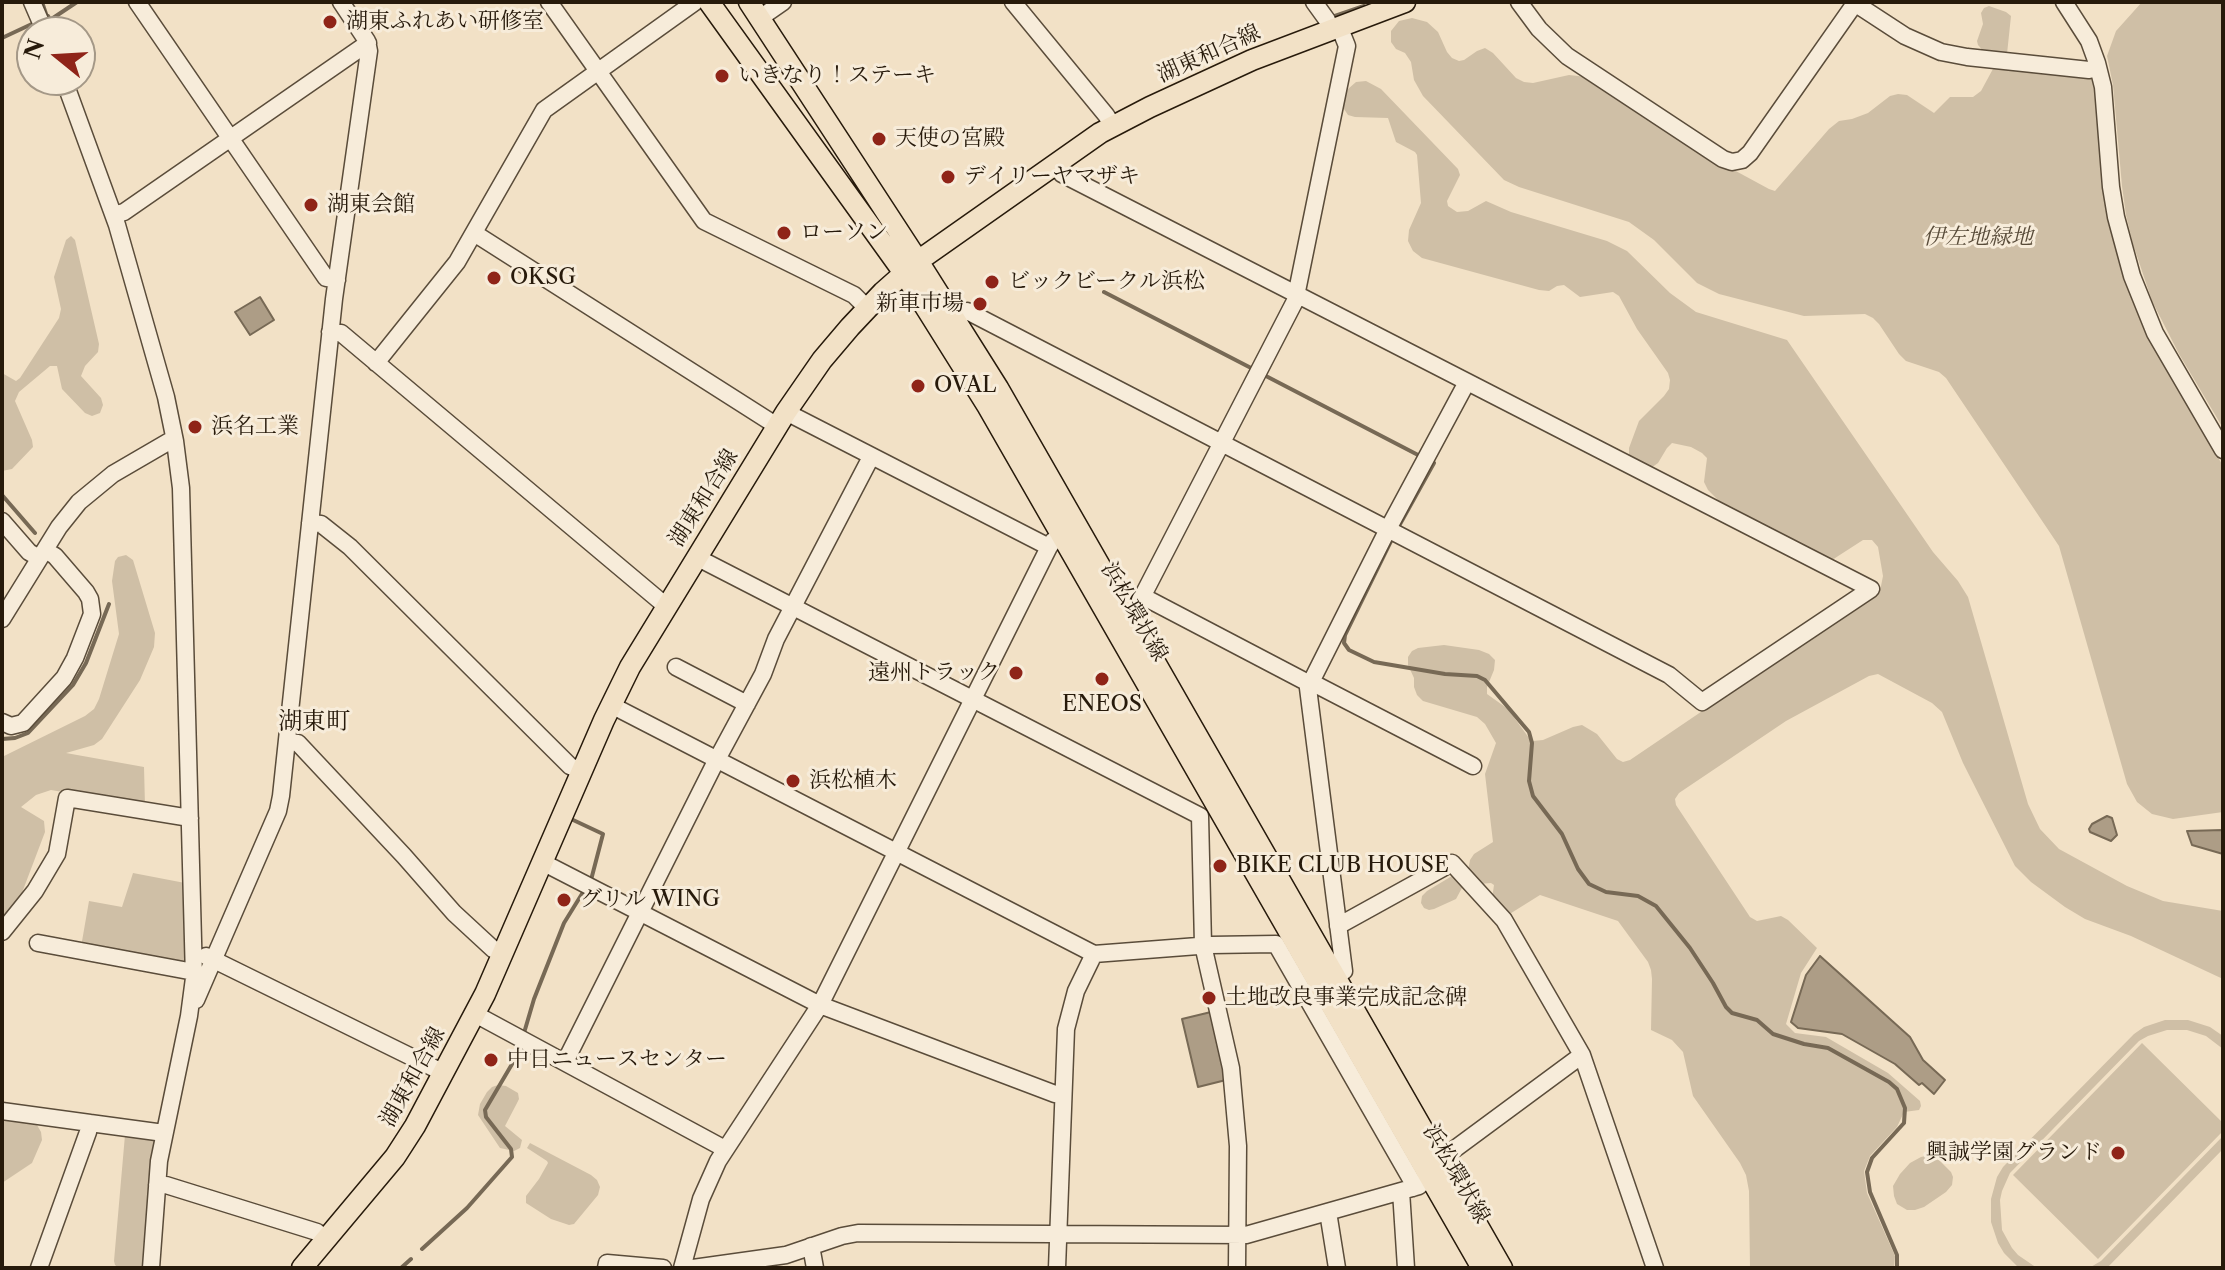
<!DOCTYPE html>
<meta charset="utf-8">
<style>
body{margin:0}
#map{position:relative;width:2225px;height:1270px;overflow:hidden;background:#f2e1c6;font-family:"Libre Caslon Text",serif}
canvas{display:block}
.frame{position:absolute;inset:0;border:4px solid #271a0b;pointer-events:none}
.north{position:absolute;left:16px;top:16px;width:80px;height:80px;box-sizing:border-box;background:#f7ecda;border:2px solid #a49887;border-radius:50%;rotate:288deg;font-size:22px;font-weight:700;line-height:32px;text-align:center;color:#271a0b}
.north::after{content:'';display:block;margin:auto;width:28px;height:36px;background:#8f2418;clip-path:polygon(50% 0,100% 100%,50% 72%,0 100%)}
</style>
<div id="map">
<canvas width="2225" height="1270"></canvas>
<div class="frame"></div>
<div class="north">N</div>
</div>
<script>
const c = document.querySelector('canvas').getContext('2d');
c.lineJoin = 'round';
function paint(path, color) { c.fillStyle = color; c.fill(path, 'evenodd'); }
const poly = rows => new Path2D(rows.map(r => 'M' + r).join(''));
function stroke(path, color, width, dash) { c.strokeStyle = color; c.lineWidth = width; c.lineCap = dash ? 'butt' : 'round'; c.setLineDash(dash || []); c.stroke(path); }
function drawText(font, color, halo, rows, align = 'center') {
  c.font = font + ' "Libre Caslon Text","Noto Serif JP",serif'; c.lineWidth = 6; c.setLineDash([]); c.textBaseline = 'middle'; c.strokeStyle = halo; c.fillStyle = color; for (const [text, x, y, turn = 0] of rows) {
    c.save(); c.translate(x, y); c.rotate((+turn || 0) * Math.PI / 180); c.textAlign = isNaN(turn) ? turn : align; if (halo) c.strokeText(text, 0, 0); c.fillText(text, 0, 0); c.restore();
  }
}
paint(poly([
 [2142,2,2223,2,2223,428,2179,354,2152,301,2133,244,2126,215,2122,186,2113,85,2107,56,2116,31],
 [1989,6,2006,12,2011,16,2007,54,1985,53,1978,45,1977,41,1983,24,1981,13,1984,8],
 [1412,18,1427,22,1438,32,1447,52,1452,58,1459,61,1464,60,1477,51,1485,48,1493,53,1516,78,1524,82,1533,83,1569,75,1587,77,1721,163,1769,189,1775,191,1829,129,1839,121,1852,119,1868,113,1890,96,1898,94,1907,95,1934,113,1950,97,1973,97,1981,91,1994,67,2091,78,2095,88,2103,188,2108,219,2124,279,2148,337,2223,466,2223,812,2173,819,2152,814,2137,802,2127,784,2059,546,1946,378,1939,372,1906,361,1899,354,1879,324,1873,318,1865,314,1804,316,1719,294,1697,283,1654,240,1629,222,1519,187,1504,180,1423,96,1414,80,1411,62,1405,53,1396,49,1391,42,1391,31,1399,21],
 [1366,81,1381,89,1458,169,1460,175,1447,201,1448,206,1457,212,1468,211,1486,201,1511,212,1607,241,1627,251,1670,293,1696,312,1787,340,1933,552,1958,581,1968,597,2028,804,2040,829,2059,849,2127,886,2163,901,2223,911,2223,979,2131,936,2085,919,2065,907,2031,882,2015,866,1963,763,1942,712,1932,703,1878,674,1869,676,1786,721,1679,793,1675,799,1676,805,1750,917,1757,921,1781,916,1788,920,1817,948,1801,973,1786,1024,1795,1033,1826,1037,1888,1073,1920,1101,1921,1106,1919,1110,1904,1112,1897,1127,1870,1156,1864,1171,1867,1193,1895,1256,1894,1268,1750,1268,1749,1191,1746,1175,1740,1163,1693,1096,1683,1052,1672,1040,1651,1030,1652,979,1651,970,1648,962,1618,921,1540,895,1508,915,1492,899,1494,885,1491,883,1479,884,1468,871,1470,860,1474,854,1493,842,1485,774,1496,743,1485,724,1477,717,1423,701,1417,695,1414,687,1414,678,1408,665,1408,657,1412,651,1418,648,1444,645,1479,650,1489,654,1495,660,1494,670,1487,687,1487,694,1508,709,1529,738,1533,741,1543,740,1573,727,1582,725,1597,734,1617,759,1623,762,1630,760,1875,594,1881,586,1883,576,1878,547,1872,540,1863,540,1832,560,1725,507,1708,490,1704,482,1707,458,1702,453,1691,447,1672,443,1667,448,1658,463,1651,468,1629,456,1629,448,1639,421,1664,396,1669,389,1670,380,1668,373,1637,329,1619,296,1613,292,1580,297,1564,285,1557,286,1549,291,1539,290,1422,258,1413,251,1408,241,1409,230,1421,203,1417,155,1415,152,1396,142,1388,118,1355,117,1348,115,1344,109,1344,99,1348,89,1356,82],
 [71,236,75,240,99,344,98,352,85,366,81,376,101,398,103,405,100,413,92,416,85,413,62,389,57,366,50,366,19,392,15,401,32,440,33,447,12,469,2,471,2,373,16,381,20,378,59,318,61,309,54,277,66,240],
 [126,555,133,560,155,633,154,647,140,680,102,739,94,745,66,753,144,767,145,806,51,790,36,795,21,807,44,821,45,832,20,898,2,923,2,757,85,716,94,709,99,699,119,634,112,581,115,561,118,557],
 [133,873,185,883,188,968,81,947,89,901,122,907],
 [1452,876,1460,879,1463,886,1456,899,1434,909,1429,910,1424,908,1421,903,1422,896,1427,891],
 [2165,1020,2188,1020,2210,1027,2223,1036,2223,1049,2206,1036,2187,1030,2167,1030,2148,1036,2139,1041,2010,1173,2002,1191,2000,1200,2002,1230,2012,1248,2018,1255,2037,1268,2019,1268,2004,1253,1998,1243,1991,1222,1991,1199,1997,1177,2003,1167,2134,1034,2144,1027],
 [2142,1043,2223,1123,2223,1131,2098,1259,2013,1175],
 [498,1085,506,1086,518,1093,519,1099,516,1105,505,1126,522,1140,520,1148,514,1151,500,1148,478,1115,480,1104,487,1092,492,1087],
 [2,1118,29,1121,37,1125,41,1132,42,1140,32,1163,2,1183],
 [125,1135,155,1138,156,1142,144,1268,119,1268,115,1265,114,1261],
 [2223,1136,2223,1149,2107,1268,2089,1268,2101,1261],
 [530,1143,591,1175,597,1180,600,1187,598,1195,574,1224,569,1225,551,1219,526,1203,526,1196,539,1179,548,1163,547,1161,527,1148],
 [1930,1155,1937,1158,1951,1172,1953,1177,1952,1185,1946,1192,1924,1207,1915,1210,1907,1210,1897,1204,1894,1196,1893,1186,1900,1174,1910,1163,1921,1157]
]), '#cfbfa6');
const water = poly([
 [260,297,274,320,250,335,235,312,260,297],
 [2107,816,2112,818,2117,835,2111,841,2090,832,2089,829,2092,824,2107,816],
 [2223,830,2223,854,2192,845,2187,831,2223,830],
 [1820,956,1910,1037,1923,1060,1945,1080,1934,1094,1922,1083,1919,1085,1895,1064,1842,1034,1798,1028,1791,1022,1806,975,1820,956],
 [1211,1012,1226,1080,1198,1087,1182,1019,1211,1012]
]);
paint(water, '#ad9d86');
stroke(water, '#776955', 2);
stroke(poly([
 [42,2,47,17],
 [48,16,50,20,77,2],
 [1332,17,1364,6],
 [2,38,34,23],
 [1104,292,1253,369],
 [1264,375,1420,456],
 [2,495,35,533],
 [1399,526,1434,463,1431,461],
 [1392,539,1345,635,1344,643,1349,650,1374,662,1445,674,1477,676,1485,680,1529,732,1532,743,1529,781,1533,796,1562,834,1578,869,1589,884,1606,892,1638,896,1656,906,1690,948,1713,983,1726,1007,1732,1013,1757,1020,1773,1034,1804,1044,1828,1048,1889,1082,1897,1089,1905,1108,1904,1123,1872,1158,1867,1172,1870,1192,1897,1255,1897,1268],
 [2,739,15,738,28,733,73,685,86,663,109,604],
 [571,818,571,819,603,834,591,880],
 [524,1033,534,999,564,923,585,889],
 [422,1249,467,1208,512,1157,511,1149,486,1117,485,1110,515,1059,520,1045],
 [401,1268,411,1259]
]), '#776955', 4);
const minor = poly([
 [32,2,45,32],
 [137,2,326,278,337,280],
 [549,2,704,221,854,295,867,308],
 [1013,2,1106,115,1113,126],
 [1314,2,1327,20,1330,29],
 [1519,2,1539,29,1567,56,1723,159,1732,162,1742,160,1750,153,1856,2],
 [1853,2,1905,36,1941,52,1967,57,2089,70,2098,68],
 [2064,2,2089,41,2097,63,2103,87,2111,187,2116,217,2132,276,2155,333,2223,450],
 [760,18,783,2],
 [64,80,117,225,166,397,175,441,181,488,194,978,189,1016,159,1161,151,1268],
 [114,215,124,212,368,43],
 [474,233,777,426],
 [954,319,967,311,1669,675,1702,702,1871,589,1062,174,1055,164],
 [330,332,341,333,666,606],
 [376,363,457,262,544,110,695,2],
 [786,412,1049,547],
 [2,521,29,552,39,558],
 [310,523,321,524,350,547,570,766,581,771],
 [696,557,1200,816,1203,945,1231,1068,1238,1146,1237,1268],
 [1142,596,1310,684],
 [1126,610,1139,603,1295,301,1347,46,1339,26],
 [2,619,59,527,79,502,113,474,168,442,175,441],
 [676,667,747,704],
 [1311,682,1473,766],
 [611,705,1094,954,1211,945,1276,944,1412,1181,1413,1188],
 [2,722,11,726,23,723,64,678,75,658,92,614,90,599,86,592,55,556,45,550],
 [287,742,298,743,404,856,454,913,493,949,503,953],
 [542,862,820,1005,1055,1094,1063,1095],
 [1338,926,1452,863,1504,920,1582,1055,1655,1268],
 [2,932,35,891,57,854,67,798,190,818],
 [38,943,194,972],
 [206,956,444,1073],
 [1327,981,1344,971,1308,688,1388,529,1467,382],
 [196,1000,278,811,281,796,334,299,369,51,367,41,341,2],
 [475,1014,725,1149],
 [565,1062,714,765,763,674,776,639,871,457],
 [2,1111,90,1123],
 [157,1185,166,1185,317,1232,326,1239],
 [1401,1191,1406,1268],
 [1328,1212,1337,1268],
 [811,1246,815,1268],
 [39,1268,88,1132,90,1123,164,1133],
 [606,1268,607,1263,663,1268],
 [682,1268,701,1199,718,1161,820,1005,1049,547,1053,541,1062,535],
 [693,1268,786,1255,842,1236,858,1233,1246,1235,1419,1186,1452,1151,1582,1055],
 [1057,1268,1066,1029,1076,991,1094,954]
]);
const major = poly([
 [709,2,904,273,988,407,1482,1268],
 [749,2,918,261,998,388,1502,1268],
 [302,1268,395,1157,415,1126,485,994,604,720,630,667,786,412,822,360,850,327,883,292,918,261,1100,133,1150,107,1252,60,1405,2]
]);
stroke(minor, '#5a4c3a', 19);
stroke(major, '#271a0b', 23);
stroke(minor, '#f7ecda', 16);
stroke(major, '#f2e1c6', 20);
for (const [x, y, r, color] of [
 [330,22,8,"#8f2418"],
 [722,76,8,"#8f2418"],
 [879,139,8,"#8f2418"],
 [948,177,8,"#8f2418"],
 [311,205,8,"#8f2418"],
 [784,233,8,"#8f2418"],
 [494,278,8,"#8f2418"],
 [992,282,8,"#8f2418"],
 [980,304,8,"#8f2418"],
 [918,386,8,"#8f2418"],
 [195,427,8,"#8f2418"],
 [1016,673,8,"#8f2418"],
 [1102,679,8,"#8f2418"],
 [793,781,8,"#8f2418"],
 [1220,866,8,"#8f2418"],
 [564,900,8,"#8f2418"],
 [1209,998,8,"#8f2418"],
 [491,1060,8,"#8f2418"],
 [2118,1153,8,"#8f2418"]
]) { const dot = new Path2D(); dot.arc(x, y, r, 0, 2 * Math.PI); c.fillStyle = color; c.fill(dot); stroke(dot, '#f7ecda', 3); }
drawText('22px', '#271a0b', '#f7ecda', [
 ["湖東ふれあい研修室",346,22],
 ["いきなり！ステーキ",738,76],
 ["天使の宮殿",895,139],
 ["デイリーヤマザキ",964,177],
 ["湖東会館",327,205],
 ["ローソン",800,233],
 ["OKSG",510,278],
 ["ビックビークル浜松",1008,282],
 ["新車市場",964,304,"right"],
 ["OVAL",934,386],
 ["浜名工業",211,427],
 ["遠州トラック",1000,673,"right"],
 ["ENEOS",1102,705,"center"],
 ["浜松植木",809,781],
 ["BIKE CLUB HOUSE",1236,866],
 ["グリル WING",580,900],
 ["土地改良事業完成記念碑",1225,998],
 ["中日ニュースセンター",507,1060],
 ["興誠学園グランド",2102,1153,"right"]
], 'left');
drawText('22px', '#271a0b', '#f7ecda', [
 ["湖東和合線",1209,54,-24],
 ["湖東和合線",704,498,-58],
 ["浜松環状線",1134,612,60],
 ["湖東和合線",413,1077,-61],
 ["浜松環状線",1456,1174,60]
]);
drawText('italic 22px', '#594c3a', '#f7ecda', [
 ["伊左地緑地",1978,238]
]);
drawText('24px', '#271a0b', '#f7ecda', [
 ["湖東町",314,722]
]);
</script>
